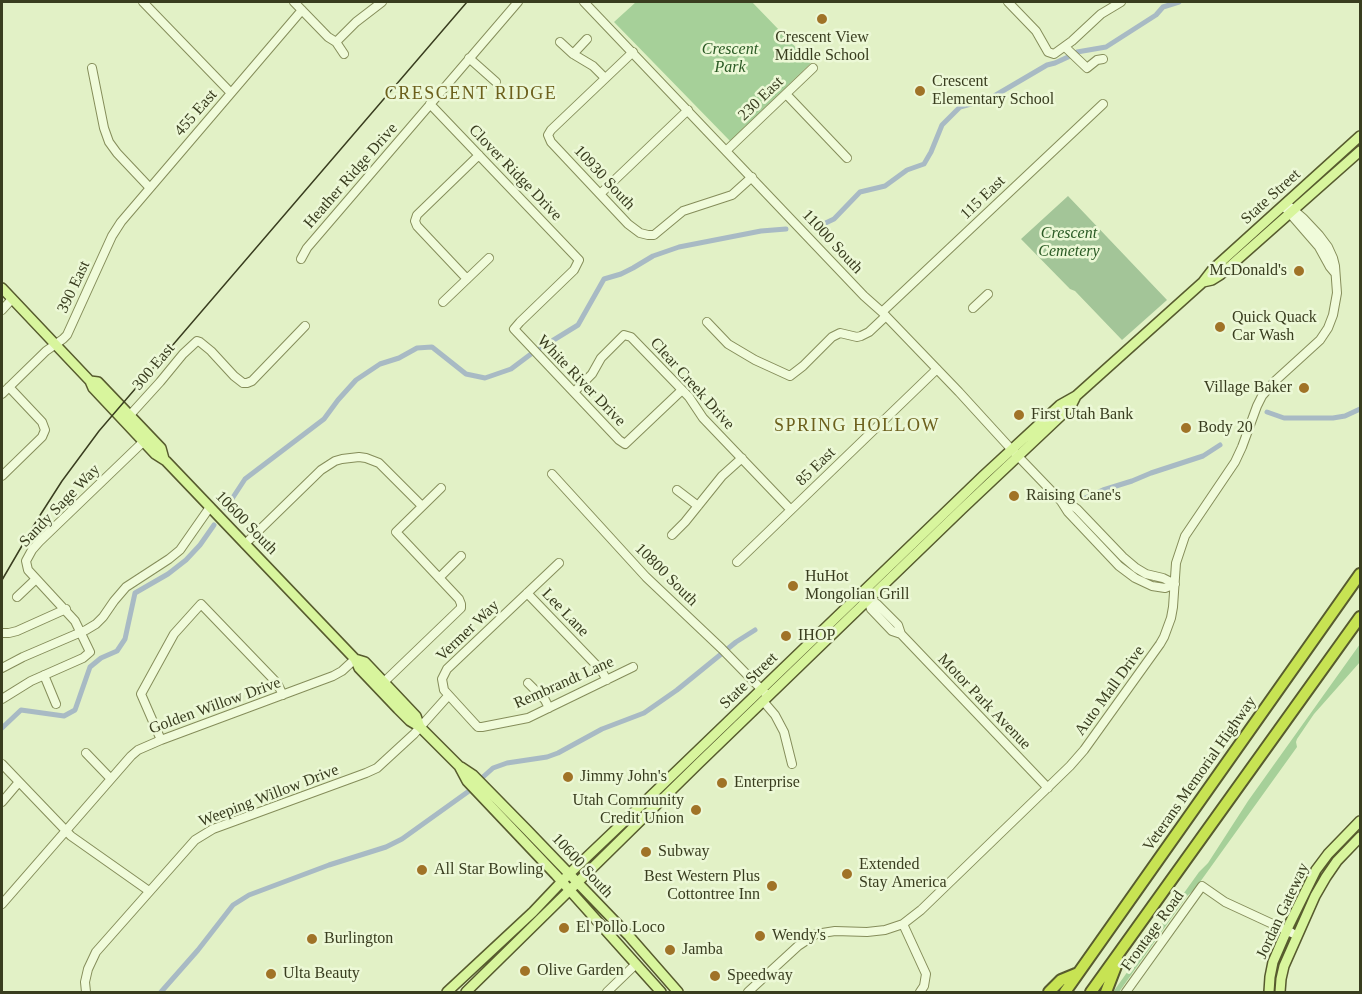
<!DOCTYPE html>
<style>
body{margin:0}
#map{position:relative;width:1362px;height:994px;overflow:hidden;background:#e2f1c6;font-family:"Times New Roman",serif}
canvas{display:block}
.frame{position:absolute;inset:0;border:3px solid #393d1f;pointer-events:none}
</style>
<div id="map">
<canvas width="1362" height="994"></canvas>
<div class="frame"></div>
</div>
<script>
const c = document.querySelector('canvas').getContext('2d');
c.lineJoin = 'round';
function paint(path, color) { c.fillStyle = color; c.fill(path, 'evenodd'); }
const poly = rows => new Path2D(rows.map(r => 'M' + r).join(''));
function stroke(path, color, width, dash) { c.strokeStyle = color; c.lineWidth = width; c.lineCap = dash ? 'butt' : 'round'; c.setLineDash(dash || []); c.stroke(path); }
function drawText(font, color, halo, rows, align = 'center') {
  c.font = font + ' "Times New Roman",serif'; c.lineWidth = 5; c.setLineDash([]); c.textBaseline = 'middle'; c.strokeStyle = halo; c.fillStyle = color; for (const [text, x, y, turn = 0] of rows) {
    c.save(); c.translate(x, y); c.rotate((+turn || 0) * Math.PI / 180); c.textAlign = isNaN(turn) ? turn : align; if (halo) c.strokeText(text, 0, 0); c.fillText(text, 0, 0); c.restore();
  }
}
paint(poly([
 [636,2,752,2,811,63,730,141,614,22],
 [1360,644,1360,662,1314,714,1297,739,1296,742,1297,747,1195,889,1187,896,1119,992,1113,992,1199,872,1208,863,1248,801]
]), '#a6d099');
paint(poly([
 [1068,196,1167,300,1122,340,1075,291,1070,289,1021,239]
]), '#a3c598');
stroke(poly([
 [1077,52,1106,47,1156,15,1163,7,1179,2],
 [815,228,834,219,860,192,885,186,907,170,924,164,931,152,942,125,960,107,989,99,1047,65,1055,63,1068,57],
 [539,349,578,325,604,279,621,274,633,268,653,256,679,247,761,231,786,229],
 [1267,412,1284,418,1333,418,1345,416,1360,409],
 [1083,499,1103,490,1132,481,1151,473,1203,456,1220,445],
 [226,508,245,479,324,419,338,400,356,380,380,364,399,358,417,348,432,347,466,374,485,378,511,369,531,354],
 [2,728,21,710,64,716,75,710,90,667,101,658,117,651,125,639,135,593,168,574,186,560,200,545,214,525],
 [483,777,493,768,507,763,547,757,558,753,602,729,644,713,677,690,736,642,755,630],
 [161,992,198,950,233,905,249,895,329,865,386,847,402,839,469,791]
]), '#a8bac4', 5);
const minor = poly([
 [143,2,231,93],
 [294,2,328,37,336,42,344,54],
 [584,2,864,296,882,312,959,392,1012,450,1061,501,1068,512,1119,566,1135,578,1152,586,1165,588,1175,584],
 [1008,2,1036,31,1048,52,1054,54,1072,41,1101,14,1121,2],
 [336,42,356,22,382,2],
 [560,42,573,54,593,66,605,78],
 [1065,47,1087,68,1097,60,1103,59],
 [633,52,551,130,548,135,551,142,628,224,640,233,648,235,654,235,683,211,732,195,752,177],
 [573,54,587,39],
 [469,58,496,82],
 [92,68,104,128,109,142,117,153,150,188],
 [786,94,847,158],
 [430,104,579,260,574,270,520,322,514,329,619,440,625,444,682,390],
 [727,150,813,68],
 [600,194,688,110],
 [1286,209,1319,247,1330,267,1335,273],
 [301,259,307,248,518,2],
 [467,279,417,226,415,221,417,215,479,155],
 [443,302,489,258],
 [973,308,988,294],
 [2,310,12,299],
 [882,312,1103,104],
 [707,322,728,344,755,360,790,376,803,366,832,337,840,333,857,337,861,336,869,332,886,316],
 [574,392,592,374,601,358,624,335,631,337,689,397,703,418,791,510],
 [2,394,46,351,63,339,67,335,112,236,121,222,302,10],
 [130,415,160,382,183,354,197,341,200,342,211,351,234,376,243,383,247,383,252,381,305,326],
 [552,474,646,577,722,649,765,693],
 [2,476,42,437,45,430,42,422,9,387],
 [677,490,698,506],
 [1061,501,1070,504,1077,509,1123,557,1136,568,1146,574,1163,578,1175,584],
 [672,535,685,522,722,476,742,458],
 [245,544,321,470,335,461,342,459,359,457,366,458,379,463,422,506],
 [737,562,937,369],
 [559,563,447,669,442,679,444,690,476,725,478,727,482,727,528,718,633,667],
 [439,578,461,556],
 [527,593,601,670,607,680],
 [17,597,36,579],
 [868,599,871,609,892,631,901,634,1048,788],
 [868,599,877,604,898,625,901,634],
 [2,633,9,633,17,631,66,609],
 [2,668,23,657,86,630,96,624,103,617,114,601,126,587,169,559,180,550,210,507],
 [44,675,56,704],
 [384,682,461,608,461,604,459,599,396,532,441,488],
 [528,683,545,700,549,708],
 [2,699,31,681,83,658,90,652,75,621,28,570,26,561,32,550,39,542,143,442],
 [763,701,775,715,784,732,792,764],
 [161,740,141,694,174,634,201,604,277,683,283,695],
 [86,753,111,779],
 [2,764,71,836,149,891],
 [2,802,19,782],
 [2,904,131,756,138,750,161,740,333,676,342,671,355,659],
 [903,924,926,974,924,986,920,992],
 [86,992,85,982,88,969,96,952,195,840,213,829,366,773,377,768,414,734,448,696],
 [607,992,636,964],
 [748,992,798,946,816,934,835,931,867,932,885,930,903,924,921,910,1070,766,1084,750,1160,644,1164,637,1171,618,1173,607,1176,563,1185,536,1235,462,1242,447,1257,406,1262,396,1275,381,1320,340,1328,328,1333,315,1337,293,1335,266,1333,258,1328,247,1319,235,1303,218,1289,206],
 [1126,992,1202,886,1225,902,1292,933]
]);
const major = poly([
 [1203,282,1212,280,1220,275,1360,151],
 [2,288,90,381,93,388,155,454,166,461,355,659,359,668,398,709,410,721,420,727,459,766,467,781,556,875,661,992],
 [90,381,98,382,161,448,164,459],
 [355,659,365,662,416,716,420,727],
 [461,767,473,775,527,830,629,936,678,992],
 [447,992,533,912,569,874,632,814,983,476,1060,405,1076,396,1203,282,1213,269,1360,136],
 [466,992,698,764,962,509,1066,411,1072,404,1076,396],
 [1269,992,1270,977,1273,962,1289,925,1316,870,1328,854,1360,821],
 [1280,992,1281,979,1284,966,1315,896,1326,877,1337,861,1360,837]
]);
const highway = poly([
 [1049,992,1061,980,1078,973],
 [1065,992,1360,574],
 [1091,992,1360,617],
 [1106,992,1118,961]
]);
stroke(minor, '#858d5a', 10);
stroke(major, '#575b2e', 12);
stroke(highway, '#575b2e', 14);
stroke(minor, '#f0fbda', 8);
stroke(major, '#d8f59d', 9);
stroke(highway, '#c7e353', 10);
stroke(poly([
 [2,580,37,520,62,481,99,431,467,2]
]), '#393d1f', 1.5);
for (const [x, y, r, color] of [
 [822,19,6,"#a07327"],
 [920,91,6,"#a07327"],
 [1299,271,6,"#a07327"],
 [1220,327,6,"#a07327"],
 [1304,388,6,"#a07327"],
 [1019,415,6,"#a07327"],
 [1186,428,6,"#a07327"],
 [1014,496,6,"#a07327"],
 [793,586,6,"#a07327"],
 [786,636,6,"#a07327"],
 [568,777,6,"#a07327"],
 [722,783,6,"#a07327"],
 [696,810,6,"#a07327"],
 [646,852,6,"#a07327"],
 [422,870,6,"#a07327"],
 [847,874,6,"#a07327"],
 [772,886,6,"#a07327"],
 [564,928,6,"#a07327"],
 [760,936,6,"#a07327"],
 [312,939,6,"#a07327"],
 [670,950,6,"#a07327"],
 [525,971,6,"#a07327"],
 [271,974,6,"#a07327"],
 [715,976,6,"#a07327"]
]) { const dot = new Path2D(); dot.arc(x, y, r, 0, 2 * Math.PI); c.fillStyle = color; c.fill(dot); stroke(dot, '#ecf8d6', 2); }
drawText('16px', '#393d1f', '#ecf8d6', [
 ["Crescent View",822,38,"center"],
 ["Middle School",822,56,"center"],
 ["Crescent",932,82],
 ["Elementary School",932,100],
 ["McDonald's",1287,271,"right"],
 ["Quick Quack",1232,318],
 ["Car Wash",1232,336],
 ["Village Baker",1292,388,"right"],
 ["First Utah Bank",1031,415],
 ["Body 20",1198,428],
 ["Raising Cane's",1026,496],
 ["HuHot",805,577],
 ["Mongolian Grill",805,595],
 ["IHOP",798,636],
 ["Jimmy John's",580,777],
 ["Enterprise",734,783],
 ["Utah Community",684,801,"right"],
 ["Credit Union",684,819,"right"],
 ["Subway",658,852],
 ["Extended",859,865],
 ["Stay America",859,883],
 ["All Star Bowling",434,870],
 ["Best Western Plus",760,877,"right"],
 ["Cottontree Inn",760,895,"right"],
 ["El Pollo Loco",576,928],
 ["Wendy's",772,936],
 ["Burlington",324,939],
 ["Jamba",682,950],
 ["Olive Garden",537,971],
 ["Ulta Beauty",283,974],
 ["Speedway",727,976]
], 'left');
drawText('italic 16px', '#2a5a24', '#ecf8d6', [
 ["Crescent",730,50],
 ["Park",730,68],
 ["Crescent",1069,234],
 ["Cemetery",1069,252]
]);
drawText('16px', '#393d1f', '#ecf8d6', [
 ["230 East",761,99,-44],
 ["455 East",196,113,-49],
 ["Clover Ridge Drive",515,173,46],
 ["Heather Ridge Drive",351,176,-49],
 ["10930 South",604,178,47],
 ["State Street",1271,197,-42],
 ["115 East",983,198,-44],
 ["11000 South",832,242,47],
 ["390 East",74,287,-65],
 ["300 East",154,367,-50],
 ["White River Drive",581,381,46],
 ["Clear Creek Drive",692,384,48],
 ["85 East",816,467,-44],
 ["Sandy Sage Way",60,506,-46],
 ["10600 South",246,523,46],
 ["10800 South",666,575,45],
 ["Lee Lane",565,613,46],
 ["Vermer Way",468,631,-44],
 ["State Street",749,681,-44],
 ["Rembrandt Lane",564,683,-24],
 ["Auto Mall Drive",1110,691,-54],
 ["Motor Park Avenue",984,702,46],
 ["Golden Willow Drive",215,706,-20],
 ["Veterans Memorial Highway",1200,774,-55],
 ["Weeping Willow Drive",269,796,-21],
 ["10600 South",582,866,47],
 ["Jordan Gateway",1283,911,-65],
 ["Frontage Road",1153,931,-54]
]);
c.letterSpacing = '1.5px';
drawText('18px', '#6c601c', '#ecf8d6', [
 ["CRESCENT RIDGE",471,94],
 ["SPRING HOLLOW",857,426]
]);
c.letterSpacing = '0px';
</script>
